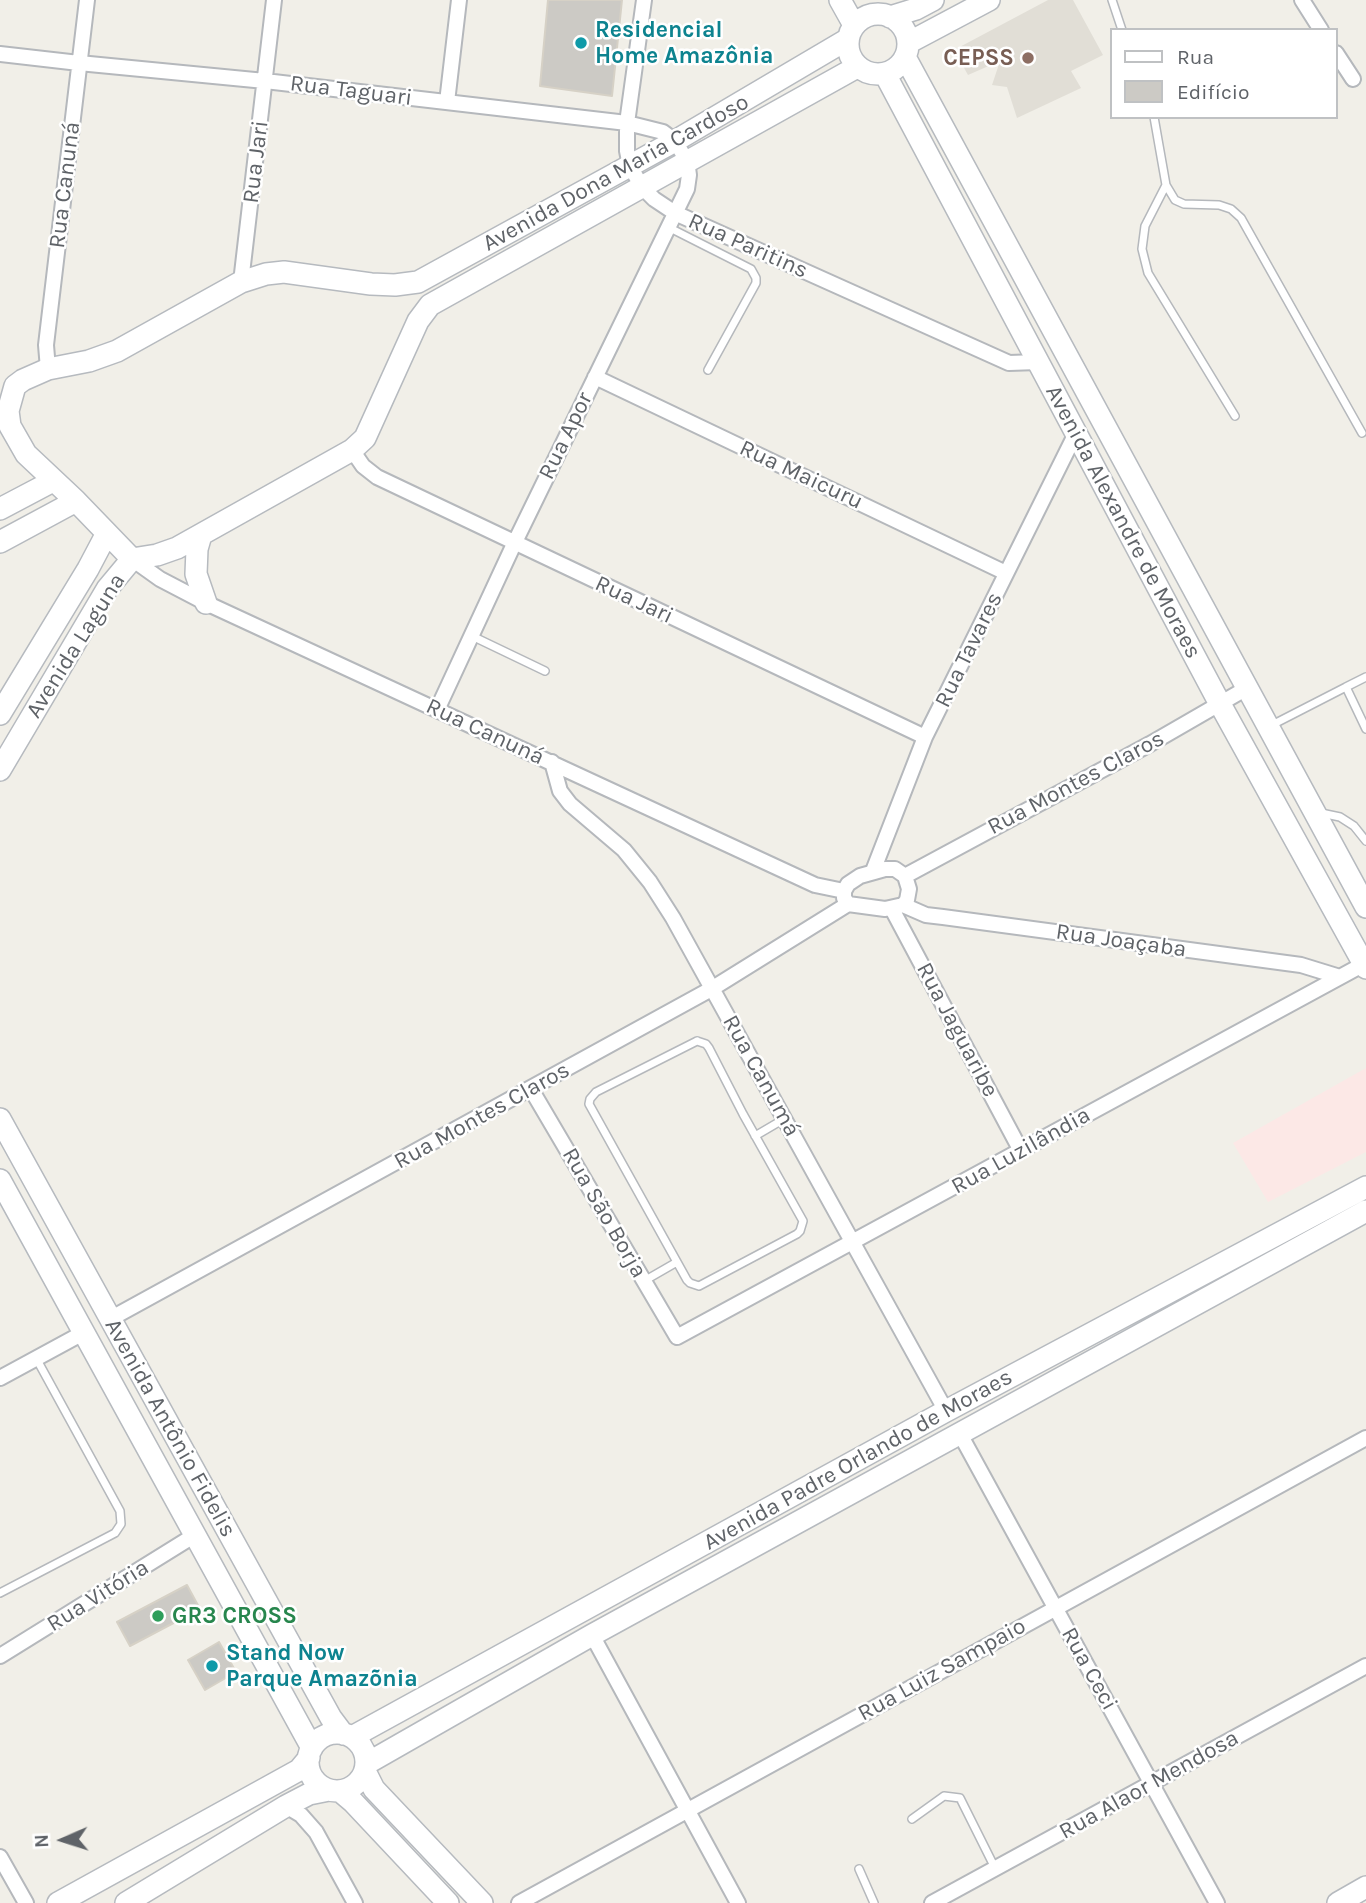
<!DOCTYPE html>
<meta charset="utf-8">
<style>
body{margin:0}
#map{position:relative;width:1366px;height:1903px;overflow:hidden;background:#f1efe8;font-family:Karla,sans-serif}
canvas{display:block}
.legend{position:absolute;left:1110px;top:28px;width:228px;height:91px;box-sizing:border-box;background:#fff;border:2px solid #bfc1c3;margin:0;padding:9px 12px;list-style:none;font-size:21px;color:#5f6368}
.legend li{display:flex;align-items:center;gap:14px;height:35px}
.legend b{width:35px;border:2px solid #bfc1c3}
.north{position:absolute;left:28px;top:1805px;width:70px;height:70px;-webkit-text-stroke:5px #fff;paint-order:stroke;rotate:267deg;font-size:19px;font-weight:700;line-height:28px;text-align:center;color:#5f6368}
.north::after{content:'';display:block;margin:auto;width:24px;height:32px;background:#5f6368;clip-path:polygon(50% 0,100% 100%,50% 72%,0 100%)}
</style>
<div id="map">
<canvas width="1366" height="1903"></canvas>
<ul class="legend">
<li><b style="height:9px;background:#fff"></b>Rua</li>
<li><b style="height:19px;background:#cccac5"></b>Edifício</li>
</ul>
<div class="north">N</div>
</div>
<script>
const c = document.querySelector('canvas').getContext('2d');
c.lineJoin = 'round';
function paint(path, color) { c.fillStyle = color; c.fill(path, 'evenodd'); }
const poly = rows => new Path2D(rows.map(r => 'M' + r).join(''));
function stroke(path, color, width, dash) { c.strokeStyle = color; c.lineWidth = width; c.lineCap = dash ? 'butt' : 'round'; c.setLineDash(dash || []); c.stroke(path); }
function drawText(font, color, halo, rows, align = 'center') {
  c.font = font + ' Karla,sans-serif'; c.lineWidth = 5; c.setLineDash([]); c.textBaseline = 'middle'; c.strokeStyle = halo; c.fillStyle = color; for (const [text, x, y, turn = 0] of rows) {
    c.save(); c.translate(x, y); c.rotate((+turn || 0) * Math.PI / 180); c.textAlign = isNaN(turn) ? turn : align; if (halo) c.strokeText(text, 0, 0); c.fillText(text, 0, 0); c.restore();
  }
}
paint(poly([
 [1048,0,1073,0,1103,55,1071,71,1081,88,1017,118,1007,87,992,85,1000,61,968,75,954,50]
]), '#e1ded6');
paint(poly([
 [1366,1068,1366,1152,1268,1202,1233,1143]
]), '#fce8e6');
const building = poly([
 [548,0,622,0,612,96,540,86,548,0],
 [187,1585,200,1609,130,1646,117,1622,187,1585],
 [219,1642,236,1672,205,1690,188,1660,219,1642]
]);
paint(building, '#cccac5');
stroke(building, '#d6d1c6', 2);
const lane = poly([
 [1112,0,1122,30],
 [1154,117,1166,185,1145,226,1142,249,1148,273,1235,416],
 [1166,185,1175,200,1184,204,1219,205,1231,209,1241,218,1362,433],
 [668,227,751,269,756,278,756,283,708,370],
 [472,636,545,671],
 [1346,687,1366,677],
 [1270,726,1346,687,1366,729],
 [1321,813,1340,817,1354,826,1366,841],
 [697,1041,706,1044,709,1048,743,1114,803,1221,800,1231,797,1234,699,1286,690,1283,687,1280,589,1104,590,1099,596,1092,697,1041],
 [755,1136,784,1119],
 [644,1281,677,1262],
 [0,1593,115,1533,121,1524,120,1511,36,1358],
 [912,1819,944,1796,960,1798,995,1868],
 [859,1869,874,1903]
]);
const street = poly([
 [644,0,627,123,627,151,630,166,642,187,654,199,675,213,1009,363,1038,362],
 [1302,0,1321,30],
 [1336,53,1353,79],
 [0,54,79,63,265,81,627,123,663,132,675,141,687,161,689,175,687,189,514,544,437,710],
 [447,102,459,0],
 [241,282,274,0],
 [48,369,46,345,87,0],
 [595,377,1006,573],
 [352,450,363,466,377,477,925,737],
 [132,559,160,579,206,603,815,885,844,891],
 [552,762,560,791,570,804,624,850,650,882,673,918,946,1411],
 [885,869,895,869,905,876,909,889,907,900,903,905,885,909,848,904,844,898,844,891,848,884,860,876,885,869],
 [873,871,925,737,1076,433],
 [905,876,1150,744,1247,688],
 [903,905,926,915,943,917,1301,965,1340,977],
 [892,909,1021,1151],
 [531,1089,677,1337,1364,964],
 [110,1319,713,988,848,904],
 [0,1378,83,1333],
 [960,1434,1217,1903],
 [592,1635,738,1903],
 [0,1656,195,1535],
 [286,1806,301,1815,316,1832,355,1903],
 [0,1857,26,1903],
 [519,1903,1366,1438],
 [932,1903,1366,1666]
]);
const secondary = poly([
 [840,0,854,25],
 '848 44a30 30 0 1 1 60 0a30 30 0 1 1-60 0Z',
 [890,17,916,9,933,0],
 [908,43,989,0],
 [905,57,1366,907],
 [885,74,1220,704,1366,968],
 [0,509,53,481],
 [201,535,197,549,196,574,206,603],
 [0,542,76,501],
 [132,559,76,501,26,454,10,426,8,411,15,386,23,380,48,369,89,361,117,351,241,282,266,274,284,272,371,284,395,285,418,282,675,141,848,39],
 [132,559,157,555,177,548,352,450,365,438,418,321,430,305,857,67],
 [0,714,88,569,107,533],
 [0,770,107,589,132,559],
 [0,1119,331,1718,343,1734],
 [0,1180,312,1748],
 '308 1762a29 29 0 1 1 58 0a29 29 0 1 1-58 0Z',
 [352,1737,946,1411,1366,1187],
 [366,1764,592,1635,1366,1211],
 [365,1771,374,1789,482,1903],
 [340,1791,353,1802,448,1903],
 [58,1903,299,1770,309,1758],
 [126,1903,286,1806,309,1794,329,1790],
 [1338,1903,1366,1887]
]);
stroke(lane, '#b5b8bc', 10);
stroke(street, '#b5b8bc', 18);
stroke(secondary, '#b6babf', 24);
stroke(lane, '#fff', 7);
stroke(street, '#fff', 14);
stroke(secondary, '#fff', 21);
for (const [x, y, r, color] of [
 [581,43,7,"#0f9aa8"],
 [1028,58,7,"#8d6e63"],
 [158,1616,7,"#2e9e5b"],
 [212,1666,7,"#0f9aa8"]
]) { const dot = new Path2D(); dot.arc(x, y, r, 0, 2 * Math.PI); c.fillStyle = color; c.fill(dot); stroke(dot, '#fff', 2.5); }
drawText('bold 23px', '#0d838f', '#fff', [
 ["Residencial",595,30],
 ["Home Amazônia",595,56],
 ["Stand Now",226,1653],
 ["Parque Amazõnia",226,1679]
], 'left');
drawText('bold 23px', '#785e54', '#fff', [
 ["CEPSS",1014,58]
], 'right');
drawText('23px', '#5f6368', '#fff', [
 ["Rua Taguari",351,91,7],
 ["Rua Jari",256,162,-83],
 ["Avenida Dona Maria Cardoso",616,173,-29],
 ["Rua Canuná",65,185,-83],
 ["Rua Paritins",748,246,24],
 ["Rua Apor",566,436,-64],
 ["Rua Maicuru",801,475,25],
 ["Avenida Alexandre de Moraes",1123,522,62],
 ["Rua Jari",634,600,25],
 ["Avenida Laguna",76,646,-58],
 ["Rua Tavares",969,650,-64],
 ["Rua Canuná",485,732,25],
 ["Rua Montes Claros",1076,783,-28],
 ["Rua Joaçaba",1121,941,8],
 ["Rua Jaguaribe",957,1030,62],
 ["Rua Canumá",761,1076,61],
 ["Rua Montes Claros",482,1116,-29],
 ["Rua Luzilândia",1021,1151,-29],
 ["Rua São Borja",604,1213,60],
 ["Avenida Antônio Fidelis",170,1428,61],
 ["Avenida Padre Orlando de Moraes",858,1460,-29],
 ["Rua Vitória",98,1596,-32],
 ["Rua Ceci",1089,1669,61],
 ["Rua Luiz Sampaio",942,1670,-29],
 ["Rua Alaor Mendosa",1149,1785,-29]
]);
drawText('bold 23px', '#27864d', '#fff', [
 ["GR3 CROSS",172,1616]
], 'left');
</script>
